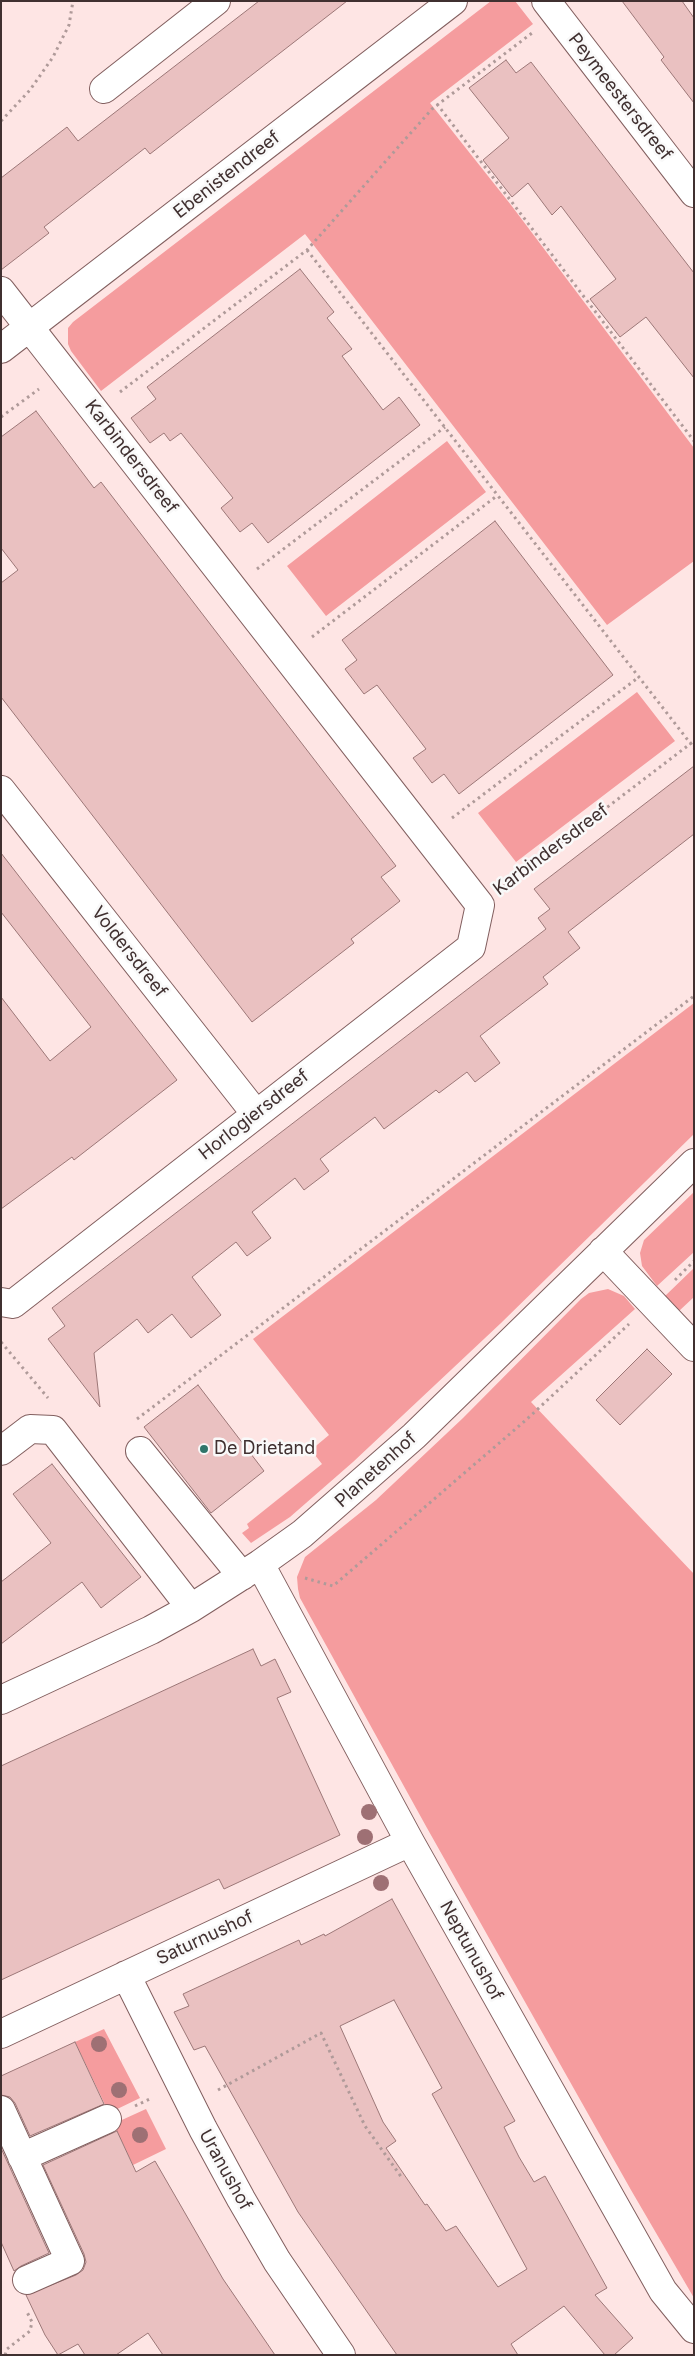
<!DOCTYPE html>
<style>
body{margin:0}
#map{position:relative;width:695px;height:2356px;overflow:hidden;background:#fee5e4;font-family:Inter,sans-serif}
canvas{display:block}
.frame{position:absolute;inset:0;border:2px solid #403030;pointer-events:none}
</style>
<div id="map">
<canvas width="695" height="2356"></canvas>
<div class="frame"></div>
</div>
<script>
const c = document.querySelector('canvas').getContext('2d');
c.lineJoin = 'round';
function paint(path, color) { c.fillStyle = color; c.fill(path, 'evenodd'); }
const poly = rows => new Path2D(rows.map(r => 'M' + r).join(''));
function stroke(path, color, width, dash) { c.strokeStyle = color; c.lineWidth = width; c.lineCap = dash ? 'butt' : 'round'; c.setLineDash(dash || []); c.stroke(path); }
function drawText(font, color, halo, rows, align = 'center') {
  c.font = font + ' Inter,sans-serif'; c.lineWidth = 5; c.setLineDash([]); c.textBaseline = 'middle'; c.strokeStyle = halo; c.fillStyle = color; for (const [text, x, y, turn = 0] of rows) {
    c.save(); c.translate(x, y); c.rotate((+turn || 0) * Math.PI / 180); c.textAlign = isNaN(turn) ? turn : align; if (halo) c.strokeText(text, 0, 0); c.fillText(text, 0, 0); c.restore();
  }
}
paint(poly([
 [491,1,515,1,533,24,430,103,511,205,694,448,694,561,607,625,305,234,101,391,71,351,68,344,68,328,73,322],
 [447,441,486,492,326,616,287,566],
 [637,692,675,741,516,862,478,813],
 [694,1003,694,1134,501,1323,353,1462,290,1517,251,1543,242,1533,249,1528,247,1524,322,1464,311,1450,329,1435,253,1339],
 [694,1192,694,1252,657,1286,642,1266,640,1253,644,1240],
 [694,1268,694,1297,679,1311,665,1296],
 [608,1289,624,1296,635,1309,531,1402,694,1574,694,2298,631,2190,427,1828,300,1598,298,1589,297,1577,305,1557,376,1500,463,1418,581,1299,589,1293],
 [104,2029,140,2098,109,2113,75,2042],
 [146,2109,166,2149,133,2165,113,2124]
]), '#f59c9e');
const building = poly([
 [259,1,347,1,150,154,145,148,44,227,49,233,1,270,1,178,67,127,78,141,259,1],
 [622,1,682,1,694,18,694,103,661,60,664,57,622,1],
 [506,60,516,73,531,62,694,273,694,378,646,317,620,337,590,299,616,279,561,206,552,215,528,183,512,197,483,160,509,138,469,88,506,60],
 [300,269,334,312,327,318,352,349,342,356,383,410,399,397,420,425,268,543,252,523,240,532,221,508,233,498,181,433,170,441,164,433,150,443,131,418,156,399,147,387,300,269],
 [36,411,94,488,101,482,396,866,381,877,400,901,351,939,354,943,252,1022,1,697,1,583,18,570,1,548,1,437,36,411],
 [495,521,613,675,459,794,444,774,432,783,413,758,426,749,377,685,364,694,345,669,357,660,342,640,495,521],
 [694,766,694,834,568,932,580,948,543,977,548,984,480,1036,500,1063,475,1082,467,1072,439,1093,436,1090,384,1129,375,1117,320,1159,329,1171,304,1190,295,1178,252,1212,271,1238,247,1256,236,1242,192,1277,221,1315,191,1338,172,1314,148,1333,137,1319,94,1353,100,1407,48,1339,65,1326,52,1308,546,929,538,918,550,909,534,889,694,766],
 [1,853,177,1080,74,1160,72,1157,1,1209,1,997,50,1061,91,1027,1,912,1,853],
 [647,1349,672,1374,620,1425,596,1400,647,1349],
 [198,1385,264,1471,211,1513,144,1427,198,1385],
 [52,1464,141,1577,101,1608,82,1582,1,1644,1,1582,51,1543,13,1494,52,1464],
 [253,1649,261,1666,275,1659,291,1692,277,1698,340,1835,224,1889,219,1879,1,1980,1,1766,253,1649],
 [392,1899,515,2121,504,2127,519,2157,534,2182,545,2176,607,2288,595,2295,633,2338,614,2355,605,2355,564,2306,511,2344,518,2355,397,2355,298,2212,205,2046,194,2050,174,2012,189,2006,183,1994,299,1940,301,1945,324,1934,325,1936,392,1899],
 [394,2000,442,2088,432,2094,527,2269,498,2287,456,2226,446,2231,427,2204,425,2205,386,2148,396,2141,383,2122,340,2026,394,2000],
 [75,2042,104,2104,30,2136,15,2103,10,2097,1,2095,1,2076,75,2042],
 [117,2131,136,2172,155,2161,223,2279,275,2355,163,2355,148,2333,116,2355,85,2355,78,2344,58,2355,45,2335,26,2295,76,2275,83,2270,86,2262,84,2254,43,2165,117,2131],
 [1,2148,49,2253,21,2266,14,2271,1,2242,1,2148]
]);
paint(building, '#eac1c1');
stroke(building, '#9c7777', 1);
const minor = poly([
 [546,1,694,193],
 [104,89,216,1],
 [1,291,480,905,471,947,13,1304,1,1302],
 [1,349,453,1],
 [1,790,256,1114],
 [603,1251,694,1347],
 [1,1451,30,1429,53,1430,191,1608],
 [140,1451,242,1576],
 [260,1564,410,1842,663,2291,694,2329],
 [1,1700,151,1630,191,1608,260,1564,302,1534,414,1436,694,1163],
 [126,1975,203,2129,241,2199,277,2261,341,2355],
 [1,2034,410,1842],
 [1,2110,70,2261,27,2280],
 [22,2157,107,2119]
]);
stroke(minor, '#825f5f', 30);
stroke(poly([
 [437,104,694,441],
 [1,121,30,90,53,57,69,25,73,1],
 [307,250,694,748],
 [120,392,307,250,432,109,532,33],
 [1,417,39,389],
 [257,569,445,427],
 [312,637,498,495],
 [452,818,639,677],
 [504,886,694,741],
 [675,1280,694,1261],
 [1,1342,48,1398],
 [137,1419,694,996],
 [305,1578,333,1586,526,1420,629,1324],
 [218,2090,321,2033,365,2126,402,2178],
 [135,2106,152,2098],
 [5,2355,7,2349,30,2331,32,2322,27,2312]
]), '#af9a99', 3, [2.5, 4]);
stroke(minor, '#fff', 28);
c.fillStyle = '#9e7074';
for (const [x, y] of [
 [369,1812],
 [365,1837],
 [381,1883],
 [99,2044],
 [119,2090],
 [140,2135]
]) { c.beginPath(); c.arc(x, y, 8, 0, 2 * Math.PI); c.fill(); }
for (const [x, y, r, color] of [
 [204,1449,5,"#30756a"]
]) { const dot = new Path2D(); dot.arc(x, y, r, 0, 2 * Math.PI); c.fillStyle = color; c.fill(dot); stroke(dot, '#f9f9f9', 2); }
drawText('18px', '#403030', '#f9f9f9', [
 ["Peymeestersdreef",620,97,52],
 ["Ebenistendreef",227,175,-38],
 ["Karbindersdreef",131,457,52],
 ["Karbindersdreef",551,850,-37],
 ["Voldersdreef",129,952,52],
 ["Horlogiersdreef",254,1115,-38],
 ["Planetenhof",376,1470,-42],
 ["Saturnushof",205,1938,-25],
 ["Neptunushof",471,1951,61],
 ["Uranushof",225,2170,61]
]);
drawText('18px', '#403030', '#f9f9f9', [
 ["De Drietand",214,1449]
], 'left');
</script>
